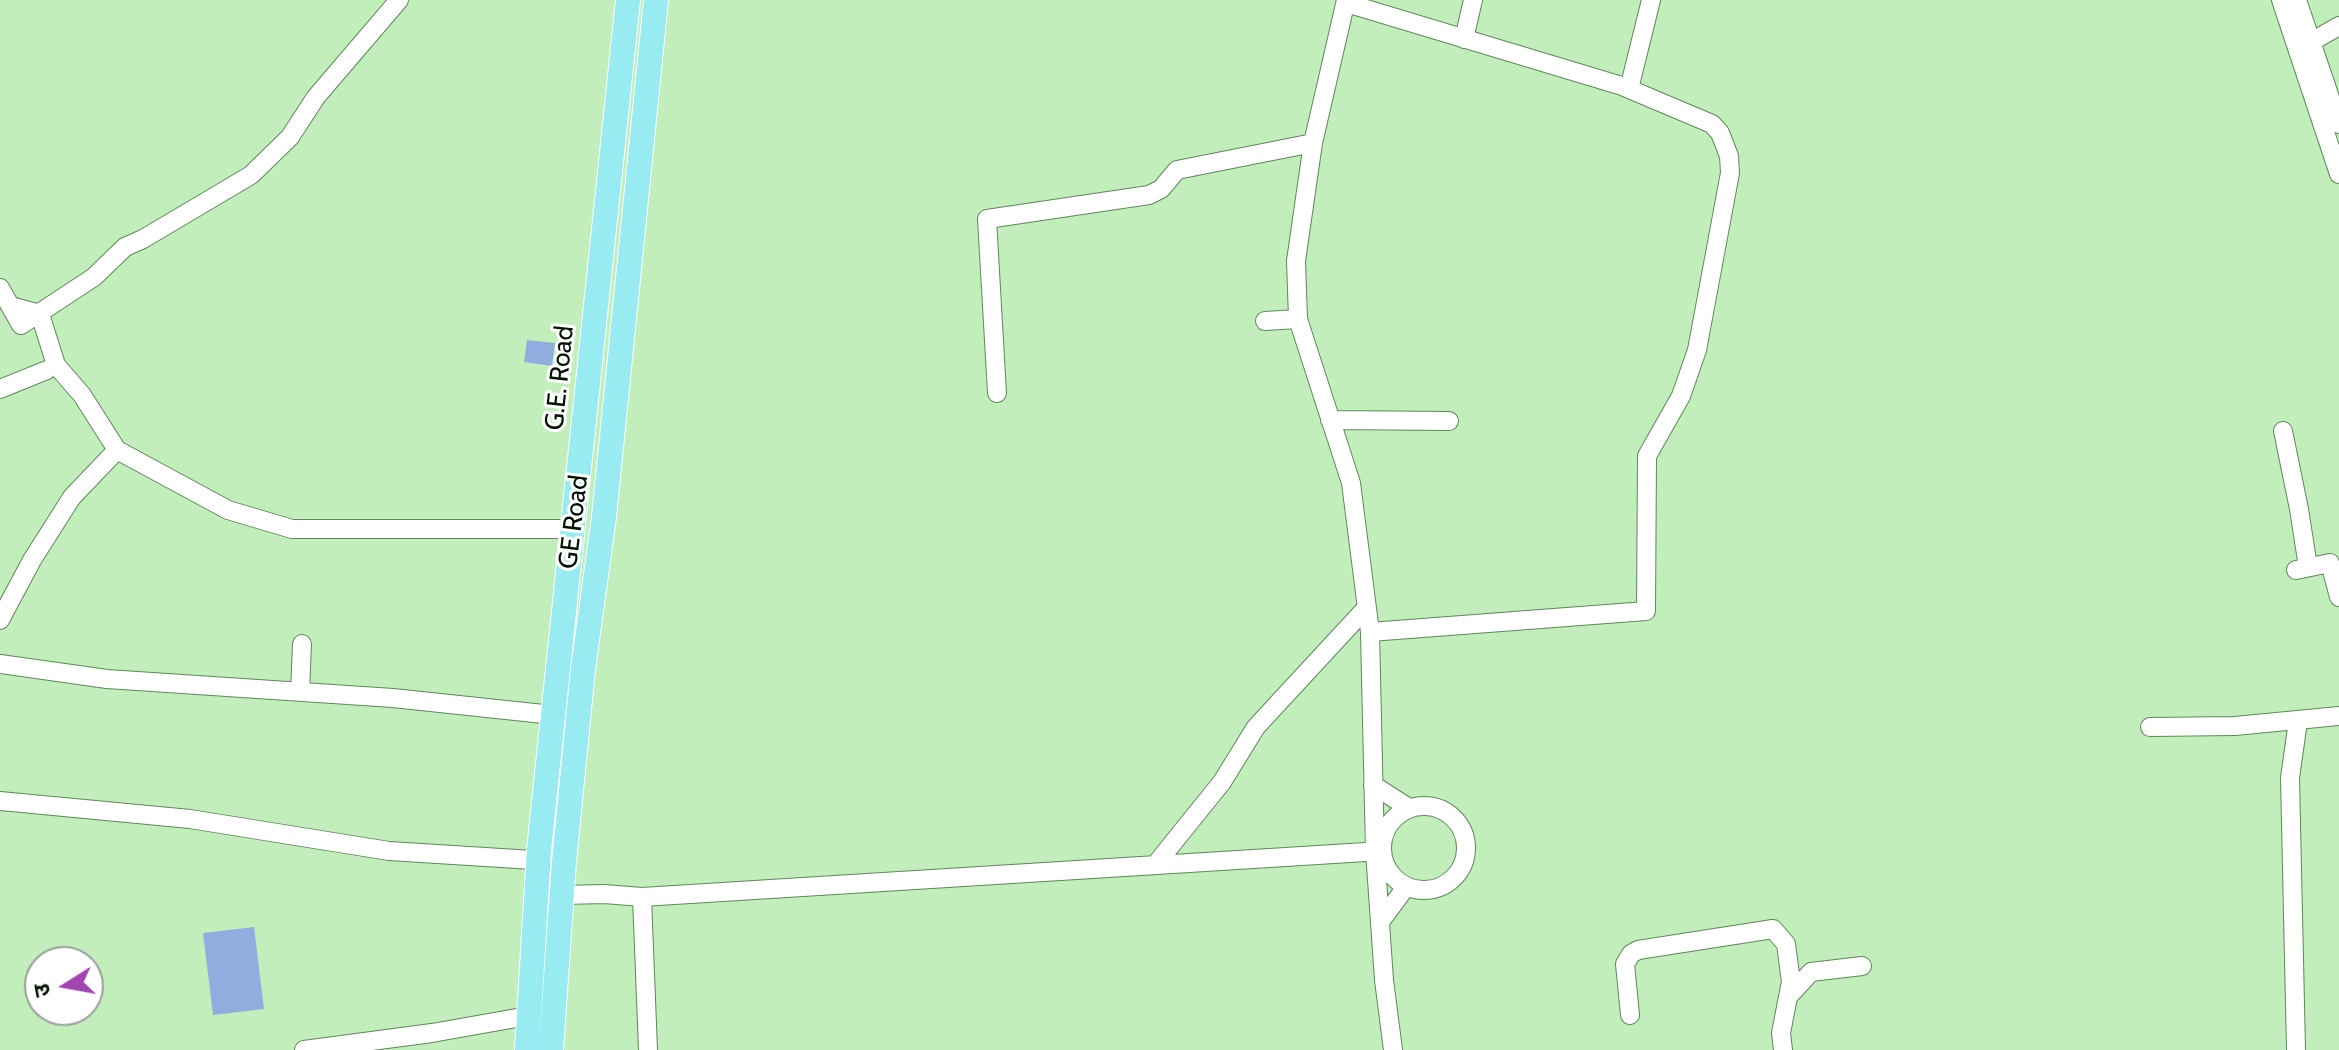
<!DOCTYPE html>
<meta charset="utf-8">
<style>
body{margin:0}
#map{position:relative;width:2339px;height:1050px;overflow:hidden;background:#c2eebc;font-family:Cabin,"Noto Sans Devanagari",sans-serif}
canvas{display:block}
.north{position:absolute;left:24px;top:946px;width:80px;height:80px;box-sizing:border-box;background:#fff;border:2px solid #9a9f9a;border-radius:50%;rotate:259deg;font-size:22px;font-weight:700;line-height:32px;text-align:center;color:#031002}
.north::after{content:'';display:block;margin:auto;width:28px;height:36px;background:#a145b0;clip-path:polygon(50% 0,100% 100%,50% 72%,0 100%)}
</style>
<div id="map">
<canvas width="2339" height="1050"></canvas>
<div class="north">उ</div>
</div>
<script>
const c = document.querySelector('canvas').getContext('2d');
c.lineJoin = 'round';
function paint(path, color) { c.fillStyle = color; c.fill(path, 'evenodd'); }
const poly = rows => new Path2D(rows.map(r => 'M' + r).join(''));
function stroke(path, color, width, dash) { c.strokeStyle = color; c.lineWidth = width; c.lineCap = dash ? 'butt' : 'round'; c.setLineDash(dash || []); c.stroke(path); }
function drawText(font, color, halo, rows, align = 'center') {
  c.font = font + ' Cabin,sans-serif'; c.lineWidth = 6; c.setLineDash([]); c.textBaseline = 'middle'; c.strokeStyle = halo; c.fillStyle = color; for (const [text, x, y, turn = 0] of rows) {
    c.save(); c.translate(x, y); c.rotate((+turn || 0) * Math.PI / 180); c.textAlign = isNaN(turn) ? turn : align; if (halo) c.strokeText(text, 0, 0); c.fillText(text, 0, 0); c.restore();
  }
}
paint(poly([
 [527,340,555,343,552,366,524,362],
 [254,927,264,1009,213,1015,203,933]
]), '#90ade0');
const minor = poly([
 [1346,0,1313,143,1296,261,1298,319,1351,483,1370,632],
 [2281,0,2339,174],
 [2297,0,2339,124],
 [1346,3,1622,86,1712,124,1720,133,1729,156,1730,173,1697,350,1681,396,1647,456,1646,611,1370,632,1375,851,1384,980,1393,1050],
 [1464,39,1473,0],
 [2311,42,2339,26],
 [1629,89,1651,0],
 [0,288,21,325,94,277,125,247,143,239,251,175,290,137,316,97,399,0],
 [10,306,40,314,56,365,82,395,117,450,228,510,292,529,572,529],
 [1265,321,1298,319],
 [0,389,47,370],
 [997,393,987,219,1149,195,1161,189,1177,170,1313,143],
 [1330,420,1449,421],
 [2283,431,2299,509,2308,567],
 [2296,570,2330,563,2339,597],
 [0,620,32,560,72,497,117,450],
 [0,664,107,679,393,698,553,715],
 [300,692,302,644],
 [2150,727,2235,726,2339,716],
 [1373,785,1409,808],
 [0,801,190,819,389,851,549,861],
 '1382 848a42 42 0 1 1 84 0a42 42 0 1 1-84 0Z',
 [1156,864,1222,782,1256,727,1367,607],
 [562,895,604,894,642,897,1382,851],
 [642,897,648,1050],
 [1380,922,1406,887],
 [1630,1015,1625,964,1631,954,1638,950,1773,929,1786,944,1791,982,1788,997],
 [304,1050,432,1033,539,1014],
 [1783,1050,1781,1033,1788,997,1811,972,1862,966],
 [2296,1050,2290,778,2298,721]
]);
const major = poly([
 [527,1050,539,850,628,0],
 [551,1050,564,862,583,669,604,517,656,0]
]);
stroke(minor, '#5f875a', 20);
stroke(major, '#fff', 26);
stroke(minor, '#fff', 18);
stroke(major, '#98ebf1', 24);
drawText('26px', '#031002', '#fff', [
 ["G.E. Road",560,378,-84],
 ["GE Road",574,522,-83]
]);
</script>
